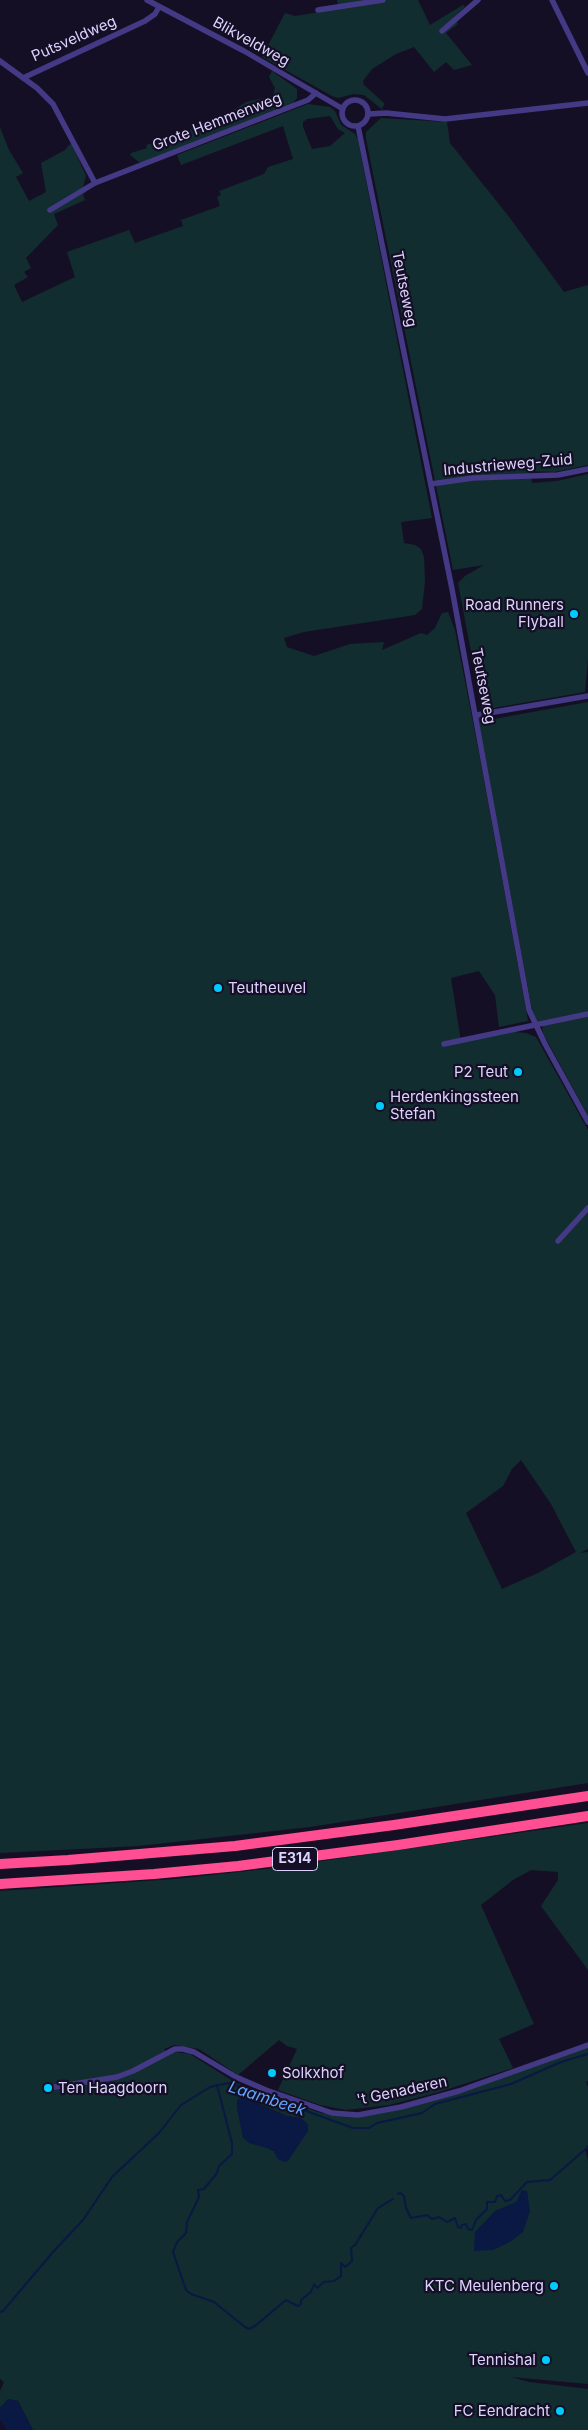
<!DOCTYPE html>
<style>
body{margin:0}
canvas{display:block;background:#150f25}
</style>
<canvas width="588" height="2430"></canvas>
<script>
const c = document.querySelector('canvas').getContext('2d');
c.lineJoin = 'round';
function paint(path, color) { c.fillStyle = color; c.fill(path, 'evenodd'); }
const poly = rows => new Path2D(rows.map(r => 'M' + r).join(''));
function stroke(path, color, width, dash) { c.strokeStyle = color; c.lineWidth = width; c.lineCap = dash ? 'butt' : 'round'; c.setLineDash(dash || []); c.stroke(path); }
function drawText(font, color, halo, rows, align = 'center') {
  c.font = font + ' Inter,sans-serif'; c.lineWidth = 4.5; c.setLineDash([]); c.textBaseline = 'middle'; c.strokeStyle = halo; c.fillStyle = color; for (const [text, x, y, turn = 0] of rows) {
    c.save(); c.translate(x, y); c.rotate((+turn || 0) * Math.PI / 180); c.textAlign = isNaN(turn) ? turn : align; if (halo) c.strokeText(text, 0, 0); c.fillText(text, 0, 0); c.restore();
  }
}
paint(poly([
 [337,0,418,0,430,25,463,5,465,7,454,17,458,24,446,33,472,65,454,70,446,62,434,72,414,47,396,54,372,69,363,81,364,85,384,103,384,106,382,107,383,110,364,95,354,94,338,98,332,96,262,57,285,13,295,16,339,9],
 [272,71,297,89,297,98,293,103,140,163,130,155,131,153,147,148,146,145,160,141,170,142,183,132,215,122,246,102,273,96,275,88,269,77],
 [308,104,330,107,335,111,341,125,355,134,358,140,432,518,401,522,404,543,415,545,421,549,424,557,425,581,422,609,415,615,304,632,284,638,287,647,314,656,350,644,384,642,382,650,421,633,427,635,435,628,442,613,448,612,455,630,481,764,528,1021,499,1027,495,995,479,971,451,978,461,1042,513,1032,526,1033,536,1037,588,1130,588,1549,580,1553,588,1552,588,1783,310,1827,139,1846,0,1853,0,127,9,150,23,173,16,177,29,201,46,192,41,163,65,150,69,145,72,144,86,176,83,187,86,192,83,194,85,200,54,214,58,225,26,258,31,268,24,272,28,277,14,285,22,302,75,277,67,252,129,230,135,243,183,226,181,220,220,206,217,197,221,195,219,191,264,174,268,167,293,159,283,126,181,165,177,155],
 [330,116,338,129,345,133,330,146,312,149,303,127,303,122,307,119],
 [521,1460,551,1504,576,1552,538,1573,502,1589,466,1513,503,1486,512,1469],
 [381,118,447,122,450,143,510,218,564,292,588,285,588,465,555,472,531,471,532,483,557,481,588,474,588,658,585,692,482,710,458,583,465,576,484,565,453,570,366,139,366,132],
 [588,702,588,1116,544,1035,542,1028,545,1024,535,1026,477,715,488,720],
 [588,1823,588,1970,541,1906,558,1880,558,1872,531,1870,513,1880,481,1905,534,2024,499,2039,513,2068,439,2092,389,2105,346,2110,320,2105,278,2090,297,2049,287,2046,279,2040,238,2075,199,2049,174,2045,164,2049,168,2054,175,2052,190,2054,236,2083,321,2113,343,2116,392,2111,588,2048,588,2081,586,2082,588,2087,588,2145,585,2149,588,2161,588,2384,511,2377,529,2382,588,2389,588,2430,33,2430,18,2401,8,2399,0,2408,0,2391,4,2382,0,2379,0,1891,175,1879,266,1869],
 [237,2100,250,2100,287,2116,301,2118,308,2131,301,2139,273,2151,266,2147,240,2120]
]), '#112d2f');
paint(poly([
 [241,2097,287,2116,301,2118,308,2124,308,2131,288,2161,284,2162,278,2159,273,2150,249,2143,243,2138,237,2108,237,2100],
 [522,2190,527,2191,530,2211,523,2232,510,2242,493,2250,474,2251,475,2232,495,2211,516,2202],
 [8,2399,18,2401,33,2430,7,2430,0,2420,0,2408]
]), '#091943');
stroke(poly([
 [217,2085,232,2143,232,2154,219,2166,217,2173,204,2189,198,2190,199,2197,187,2222,186,2233,177,2242,173,2252,186,2290,191,2294,214,2302,245,2327,249,2329,255,2326,286,2300,298,2306,301,2304,301,2300,311,2292,314,2284,317,2288,324,2282,334,2281,341,2276,341,2263,345,2267,352,2261,351,2248,355,2245,378,2208,393,2199],
 [398,2194,400,2193,404,2196,406,2208,411,2218,427,2215,432,2219,439,2217,447,2222,455,2218,458,2227,461,2228,462,2225,466,2224,468,2229,472,2230,476,2220,487,2209,487,2202,495,2202,497,2196,501,2195,505,2201,510,2200,527,2182,550,2180,588,2147],
 [0,2312,3,2311,53,2252,83,2220,112,2177,159,2133,181,2105,210,2087,229,2083,353,2128,369,2128,377,2123,422,2113,435,2104,511,2084,561,2062,588,2054]
]), '#091943', 2);
stroke(poly([
 [147,0,244,51,343,109],
 [552,0,588,73],
 [318,10,383,0],
 [442,31,478,0],
 [0,61,37,88,53,104,95,183],
 [23,78,145,21,155,14,159,7],
 '342 113a13 13 0 1 1 26 0a13 13 0 1 1-26 0Z',
 [369,114,386,113,445,119,588,103],
 [358,126,452,589,529,1010,545,1044,588,1122],
 [50,210,95,183,295,105,308,100,316,93],
 [431,484,473,478,558,475,588,469],
 [477,715,588,696],
 [444,1044,588,1014],
 [558,1241,588,1208],
 [55,2087,117,2077,133,2071,175,2049,183,2049,194,2052,236,2077,266,2090,332,2113,358,2115,401,2107,459,2091,588,2045]
]), '#443985', 5.5);
stroke(poly([
 [0,1864,68,1860,235,1846,394,1825,588,1796],
 [0,1884,154,1874,238,1866,398,1845,588,1816]
]), '#ff4e91', 10);
for (const [x, y, r, color] of [
 [574,614,5,"#00cbfe"],
 [218,988,5,"#00cbfe"],
 [518,1072,5,"#00cbfe"],
 [380,1106,5,"#00cbfe"],
 [272,2073,5,"#00cbfe"],
 [48,2088,5,"#00cbfe"],
 [554,2286,5,"#00cbfe"],
 [546,2360,5,"#00cbfe"],
 [560,2411,5,"#00cbfe"]
]) { const dot = new Path2D(); dot.arc(x, y, r, 0, 2 * Math.PI); c.fillStyle = color; c.fill(dot); stroke(dot, '#150f25', 2); }
for (const [x, y, w] of [
 [295,1859,45]
]) { const box = new Path2D(); box.roundRect(x - w / 2, y - 11.5, w, 23, 4); c.fillStyle = '#150f25'; c.fill(box); stroke(box, '#dcd3ff', 1); }
drawText('bold 14px', '#dcd3ff', null, [
 ["E314",295,1859]
]);
drawText('15px', '#dcd3ff', '#150f25', [
 ["Putsveldweg",74,39,-24],
 ["Blikveldweg",251,42,29],
 ["Grote Hemmenweg",217,122,-21],
 ["Teutseweg",404,289,79],
 ["Industrieweg-Zuid",508,465,-5],
 ["Teutseweg",483,686,79],
 ["'t Genaderen",402,2091,-12]
]);
drawText('15px', '#dcd3ff', '#150f25', [
 ["Road Runners",564,605],
 ["Flyball",564,622],
 ["Teutheuvel",228,988,"left"],
 ["P2 Teut",508,1072],
 ["Herdenkingssteen",390,1097,"left"],
 ["Stefan",390,1114,"left"],
 ["Solkxhof",282,2073,"left"],
 ["Ten Haagdoorn",58,2088,"left"],
 ["KTC Meulenberg",544,2286],
 ["Tennishal",536,2360],
 ["FC Eendracht",550,2411]
], 'right');
drawText('italic 16px', '#61a6ff', '#150f25', [
 ["Laambeek",267,2099,18]
]);
</script>
